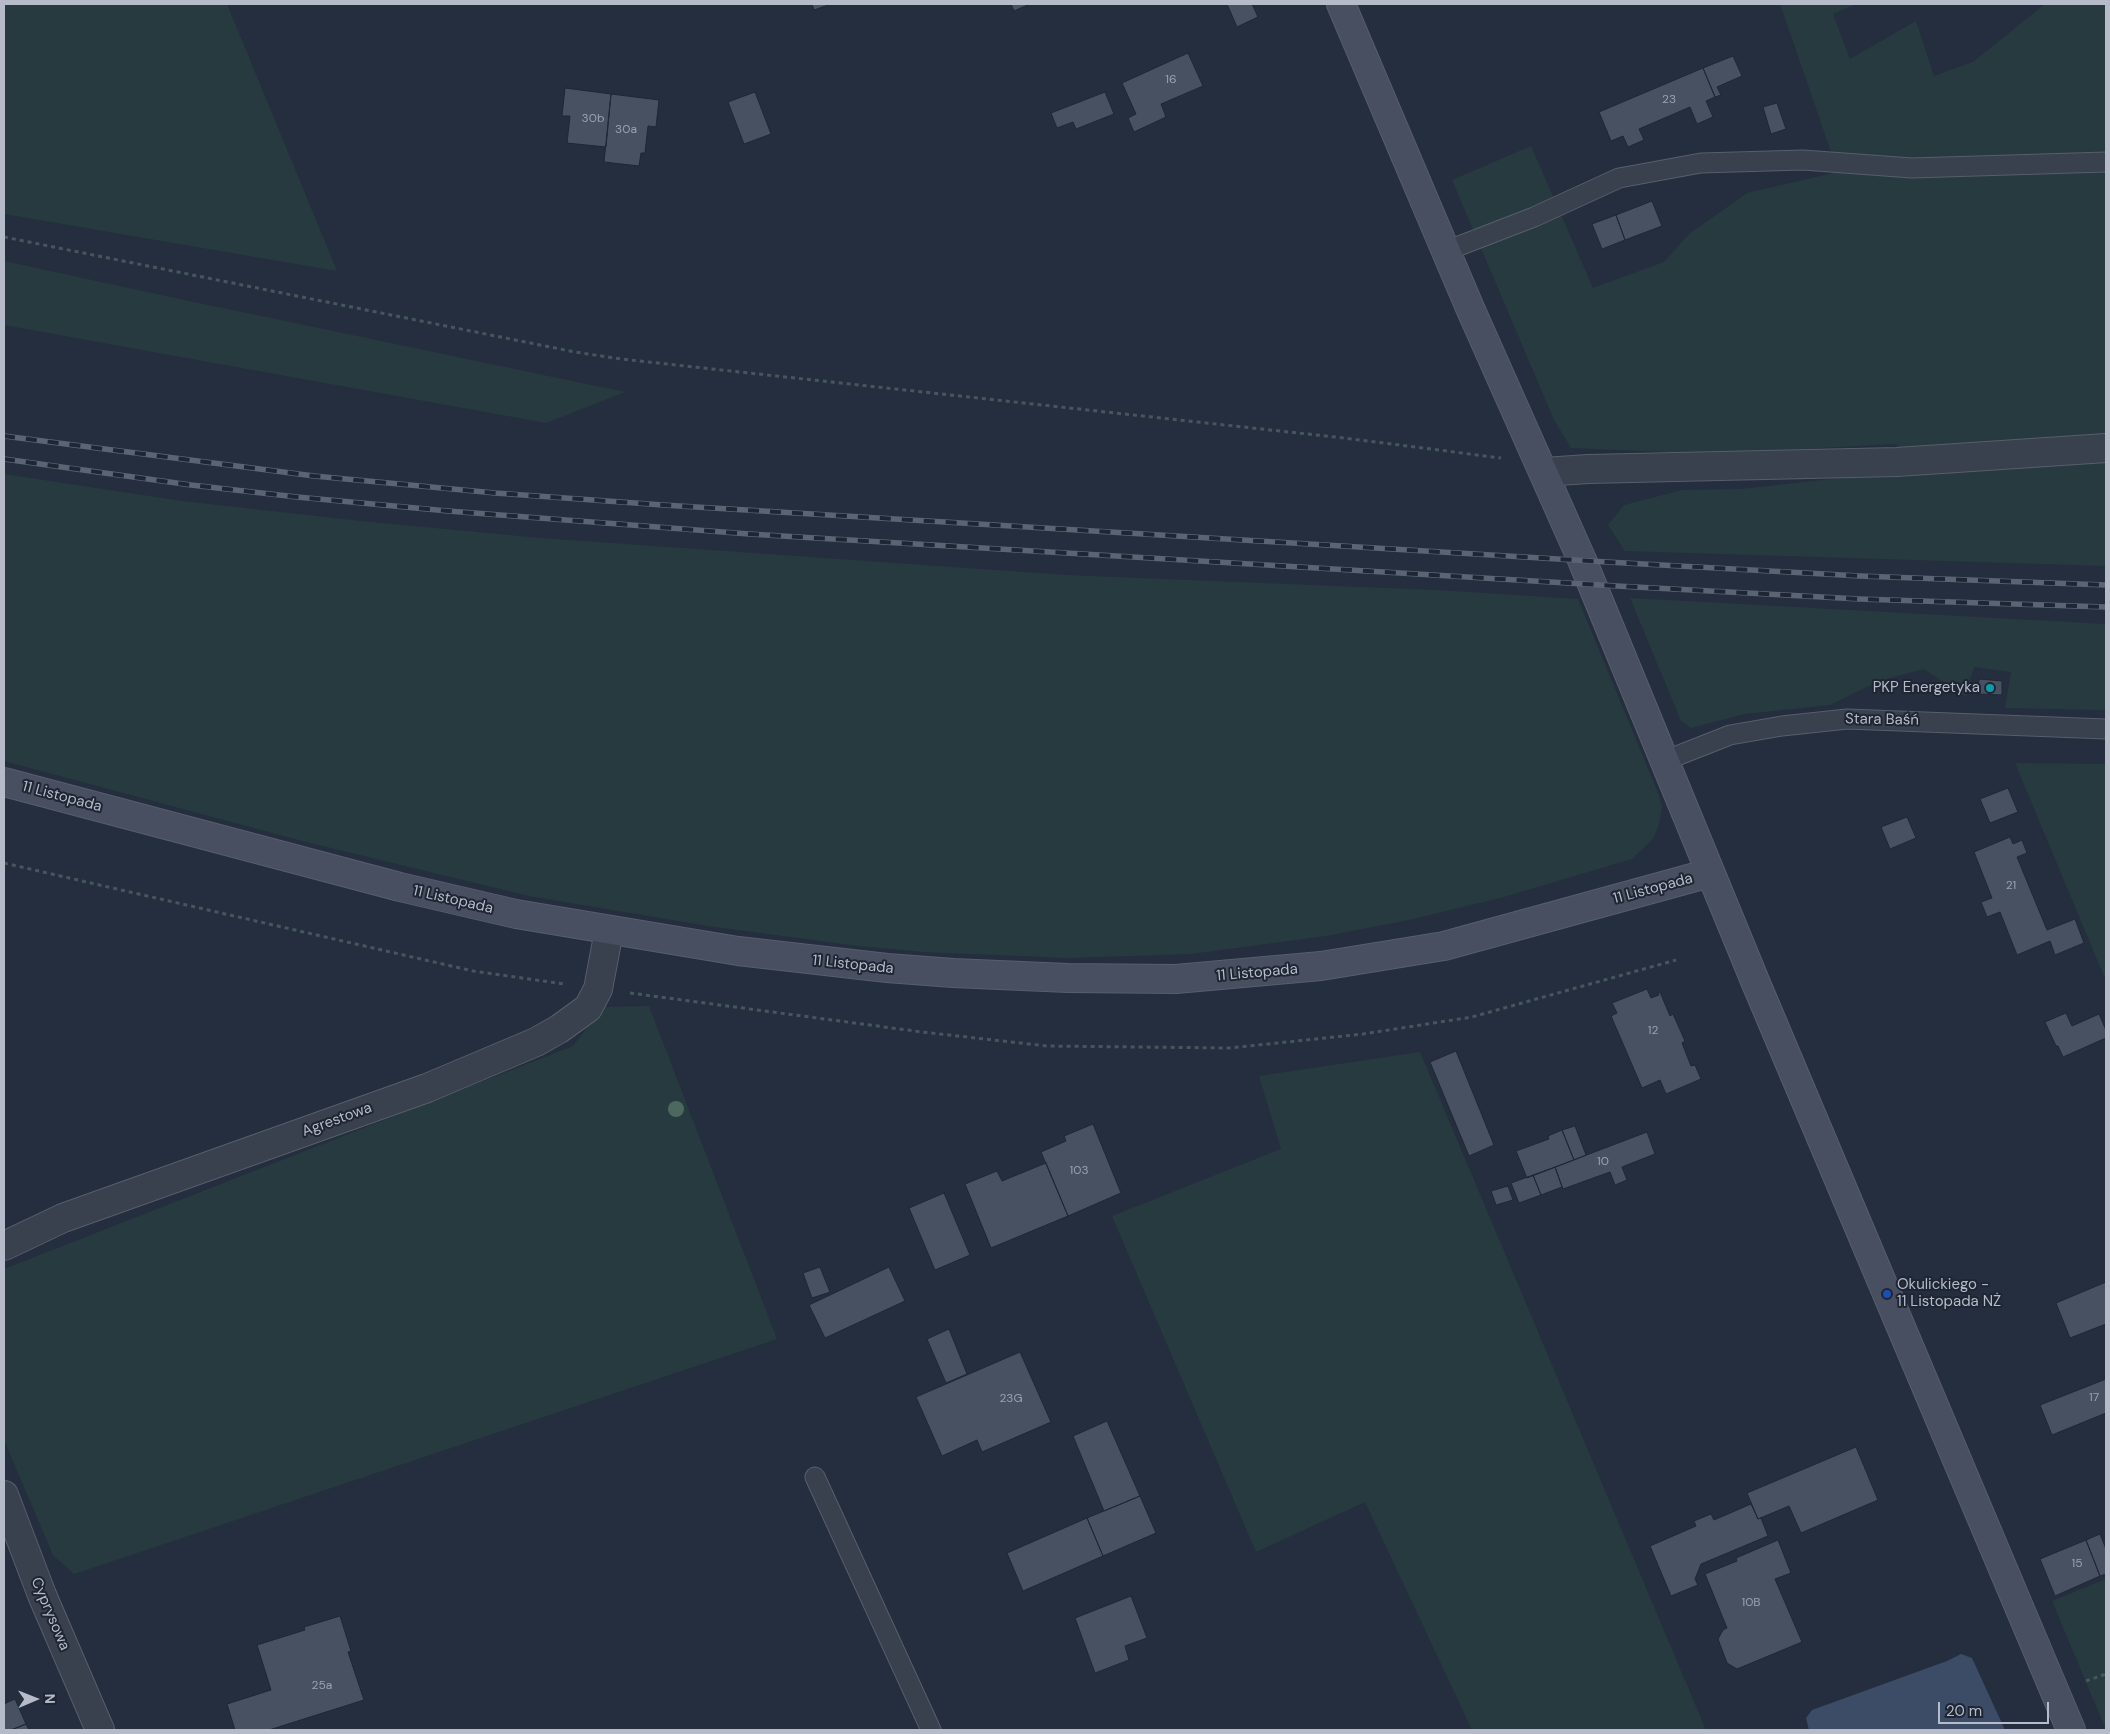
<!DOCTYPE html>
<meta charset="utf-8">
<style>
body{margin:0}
#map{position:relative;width:2110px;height:1734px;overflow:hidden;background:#252e3e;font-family:"DM Sans",sans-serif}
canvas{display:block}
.frame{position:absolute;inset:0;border:5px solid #b5bbc9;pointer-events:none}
.north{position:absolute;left:10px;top:1674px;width:50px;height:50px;-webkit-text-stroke:4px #1e2533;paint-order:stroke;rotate:89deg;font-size:14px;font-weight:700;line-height:20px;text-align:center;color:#b5bbc9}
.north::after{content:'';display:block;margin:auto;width:18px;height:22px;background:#b5bbc9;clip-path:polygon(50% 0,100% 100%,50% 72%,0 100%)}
.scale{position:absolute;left:1938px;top:1702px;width:111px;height:22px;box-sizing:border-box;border:2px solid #b5bbc9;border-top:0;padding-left:6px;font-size:15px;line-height:18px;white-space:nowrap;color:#b5bbc9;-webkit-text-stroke:4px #1e2533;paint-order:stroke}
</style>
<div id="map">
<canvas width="2110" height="1734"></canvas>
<div class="frame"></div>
<div class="north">N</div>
<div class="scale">20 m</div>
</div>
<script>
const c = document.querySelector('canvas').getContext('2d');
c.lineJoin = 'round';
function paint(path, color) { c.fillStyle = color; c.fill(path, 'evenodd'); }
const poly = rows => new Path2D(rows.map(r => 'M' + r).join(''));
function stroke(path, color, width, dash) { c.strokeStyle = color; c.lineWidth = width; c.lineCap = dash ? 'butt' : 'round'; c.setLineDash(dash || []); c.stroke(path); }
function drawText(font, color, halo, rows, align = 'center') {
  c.font = font + ' "DM Sans",sans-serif'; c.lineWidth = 4; c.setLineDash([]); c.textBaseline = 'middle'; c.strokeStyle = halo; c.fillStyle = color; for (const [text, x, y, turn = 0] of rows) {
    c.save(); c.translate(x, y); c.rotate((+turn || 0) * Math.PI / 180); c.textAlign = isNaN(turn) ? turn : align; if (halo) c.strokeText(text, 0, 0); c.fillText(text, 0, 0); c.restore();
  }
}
paint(poly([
 [4,4,227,4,337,271,4,214],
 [1780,4,1857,4,1833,14,1850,59,1916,21,1934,76,1973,62,2045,4,2106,4,2106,566,1625,551,1608,525,1624,505,1682,490,1741,489,1849,477,1917,476,1896,444,1711,454,1571,448,1554,420,1452,180,1531,146,1593,288,1664,262,1689,234,1747,193,1838,172],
 [4,261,175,298,625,392,546,423,4,325],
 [4,474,182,501,361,521,540,538,1066,575,1435,590,1578,599,1659,795,1662,807,1659,825,1653,839,1632,859,1504,897,1409,920,1326,936,1191,954,1068,958,924,952,858,946,708,926,529,896,302,841,4,761],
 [1630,598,2106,624,2106,710,2005,708,2011,672,1974,667,1965,696,1924,669,1879,681,1830,705,1745,714,1691,728,1681,721],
 [2015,763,2106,764,2106,981],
 [649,1006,777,1339,74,1574,53,1555,4,1440,4,1269,573,1046,603,1007],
 [1420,1052,1706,1730,1472,1730,1365,1502,1256,1552,1112,1216,1281,1149,1259,1076],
 [2106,1579,2106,1730,2052,1601]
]), '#273a3f');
paint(poly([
 [1961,1654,1972,1658,2005,1730,1809,1730,1806,1718,1812,1710,1947,1661]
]), '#3c4b66');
const building = poly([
 [812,4,831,4,814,10,812,4],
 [1011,4,1030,4,1014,11,1011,4],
 [1227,4,1252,4,1258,17,1237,27,1227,4],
 [1188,53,1203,86,1161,104,1166,117,1134,132,1128,118,1136,114,1122,83,1188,53],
 [1733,56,1742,76,1717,87,1721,95,1715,97,1703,68,1733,56],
 [1703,68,1715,97,1706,101,1713,117,1697,124,1690,107,1639,129,1644,140,1628,147,1623,136,1611,141,1599,112,1703,68],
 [565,88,611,94,606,147,567,143,570,116,562,116,565,88],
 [755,92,771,134,744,144,728,102,755,92],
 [1105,92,1114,114,1076,129,1073,122,1057,128,1051,113,1105,92],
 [611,94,659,100,656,127,648,126,645,153,641,153,639,166,604,162,611,94],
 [1777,103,1786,129,1771,134,1763,107,1777,103],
 [1652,201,1662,226,1625,240,1616,215,1652,201],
 [1616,215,1625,240,1602,249,1592,224,1616,215],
 [1979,679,2002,681,2002,695,1978,694,1979,679],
 [2008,788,2018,812,1990,823,1980,799,2008,788],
 [1907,817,1916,838,1890,849,1881,827,1907,817],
 [2010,837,2013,844,2022,840,2027,853,2017,857,2047,930,2075,919,2084,943,2055,955,2050,941,2017,955,2000,912,1987,917,1981,902,1992,898,1974,852,2010,837],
 [1647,989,1651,998,1659,995,1658,993,1660,992,1670,1016,1673,1014,1685,1041,1682,1043,1691,1066,1695,1065,1701,1079,1666,1094,1660,1080,1642,1088,1611,1016,1617,1013,1612,1003,1647,989],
 [2066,1013,2072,1026,2099,1014,2106,1030,2106,1038,2063,1057,2058,1046,2056,1046,2045,1022,2066,1013],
 [1456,1051,1494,1145,1469,1156,1430,1062,1456,1051],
 [1093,1124,1121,1193,1068,1216,1041,1152,1066,1141,1064,1136,1093,1124],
 [1575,1126,1586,1155,1574,1160,1562,1130,1575,1126],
 [1562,1130,1574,1160,1527,1178,1516,1151,1549,1139,1548,1136,1562,1130],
 [1647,1132,1655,1154,1622,1167,1627,1180,1615,1185,1610,1172,1563,1189,1555,1167,1647,1132],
 [1046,1163,1068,1216,991,1248,965,1184,997,1171,1002,1181,1046,1163],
 [1555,1167,1562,1187,1541,1195,1533,1175,1555,1167],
 [1533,1175,1541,1195,1519,1203,1511,1183,1533,1175],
 [1508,1186,1513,1200,1496,1205,1491,1191,1508,1186],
 [944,1193,970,1255,935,1270,909,1208,944,1193],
 [820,1267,830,1292,812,1298,803,1273,820,1267],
 [889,1267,905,1301,825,1338,809,1305,889,1267],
 [2106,1282,2106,1324,2070,1338,2056,1303,2106,1282],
 [949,1329,967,1374,946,1383,927,1339,949,1329],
 [1020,1352,1051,1422,982,1452,977,1440,942,1456,916,1397,1020,1352],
 [2106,1379,2106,1413,2052,1435,2040,1405,2106,1379],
 [1107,1421,1140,1496,1104,1511,1073,1436,1107,1421],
 [1856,1447,1878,1500,1801,1533,1789,1506,1758,1519,1747,1493,1856,1447],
 [1140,1496,1156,1533,1103,1556,1087,1518,1140,1496],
 [1751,1504,1758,1519,1761,1518,1768,1536,1701,1564,1695,1579,1698,1585,1671,1596,1650,1546,1696,1526,1694,1521,1711,1514,1714,1520,1751,1504],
 [1087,1518,1103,1556,1023,1591,1007,1553,1087,1518],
 [2100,1534,2106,1549,2106,1574,2100,1576,2086,1540,2100,1534],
 [1778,1540,1791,1573,1775,1579,1802,1642,1737,1669,1727,1663,1718,1639,1723,1630,1727,1628,1705,1574,1737,1561,1736,1558,1778,1540],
 [2086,1540,2100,1576,2055,1596,2040,1559,2086,1540],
 [1131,1596,1147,1638,1125,1646,1129,1660,1095,1673,1075,1618,1131,1596],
 [340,1616,351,1651,348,1652,364,1700,269,1730,235,1730,227,1704,271,1690,257,1645,305,1630,304,1627,340,1616],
 [15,1699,26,1724,11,1730,4,1730,4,1704,15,1699],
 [26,1724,29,1730,11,1730,26,1724]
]);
paint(building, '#475162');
stroke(building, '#202735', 1);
const lane = poly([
 [1446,251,1534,217,1619,178,1701,163,1803,160,1912,168,2106,162],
 [1664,761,1730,735,1782,726,1847,719,2106,729],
 [815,1477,931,1730]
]);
const street = poly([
 [1544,472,1588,469,1897,462,2106,448],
 [4,1246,63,1218,427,1088,536,1042,559,1029,588,1008,598,989,609,931],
 [4,1495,42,1595,100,1730]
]);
const secondary = poly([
 [1341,4,1470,308,1582,560,1755,981,2071,1730],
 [4,782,400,887,516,914,738,951,887,968,953,973,1068,978,1176,979,1321,966,1444,946,1710,873]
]);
stroke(lane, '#575e6c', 21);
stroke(street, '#575e6c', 30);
stroke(secondary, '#575e6c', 30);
stroke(poly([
 [4,237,575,352,621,359,1344,438,1501,458],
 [4,863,473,971,564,984],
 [630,993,922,1032,1047,1046,1230,1048,1363,1034,1472,1017,1676,960],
 [2086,1681,2106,1674]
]), '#45575c', 3, [4, 4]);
stroke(lane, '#39404e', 19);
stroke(street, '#39404e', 28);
stroke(secondary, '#474f61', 28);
const rail = poly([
 [4,436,314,476,495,493,663,505,1607,562,1860,576,2106,585],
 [4,459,191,485,297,497,448,511,749,534,1617,586,1859,599,2106,607]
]);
stroke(rail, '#5b6475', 5.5);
stroke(rail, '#1e2533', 4, [11]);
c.fillStyle = '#4d695f';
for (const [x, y] of [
 [676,1109]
]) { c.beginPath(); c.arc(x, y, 8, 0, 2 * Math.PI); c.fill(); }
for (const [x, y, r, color] of [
 [1990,688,5,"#0f9aa8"],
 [1887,1294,5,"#1a4fb4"]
]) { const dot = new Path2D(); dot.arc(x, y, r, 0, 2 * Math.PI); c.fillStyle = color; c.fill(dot); stroke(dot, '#1e2533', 2); }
drawText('12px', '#9aa0af', null, [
 ["16",1171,80],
 ["23",1669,100],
 ["30b",593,119],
 ["30a",626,130],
 ["21",2011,886],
 ["12",1653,1031],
 ["10",1603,1162],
 ["103",1079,1171],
 ["17",2094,1398],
 ["23G",1011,1399],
 ["15",2077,1564],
 ["10B",1751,1603],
 ["25a",322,1686]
]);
drawText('15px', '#b5bbc9', '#1e2533', [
 ["PKP Energetyka",1980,688],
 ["Okulickiego -",1897,1285,"left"],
 ["11 Listopada NŻ",1897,1302,"left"]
], 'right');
drawText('15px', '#b5bbc9', '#1e2533', [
 ["Stara Baśń",1882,720,1],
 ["11 Listopada",62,797,15],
 ["11 Listopada",1653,889,-15],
 ["11 Listopada",453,900,13],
 ["11 Listopada",853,965,6],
 ["11 Listopada",1257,973,-5],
 ["Agrestowa",337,1120,-20],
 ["Cyprysowa",50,1614,67]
]);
</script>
